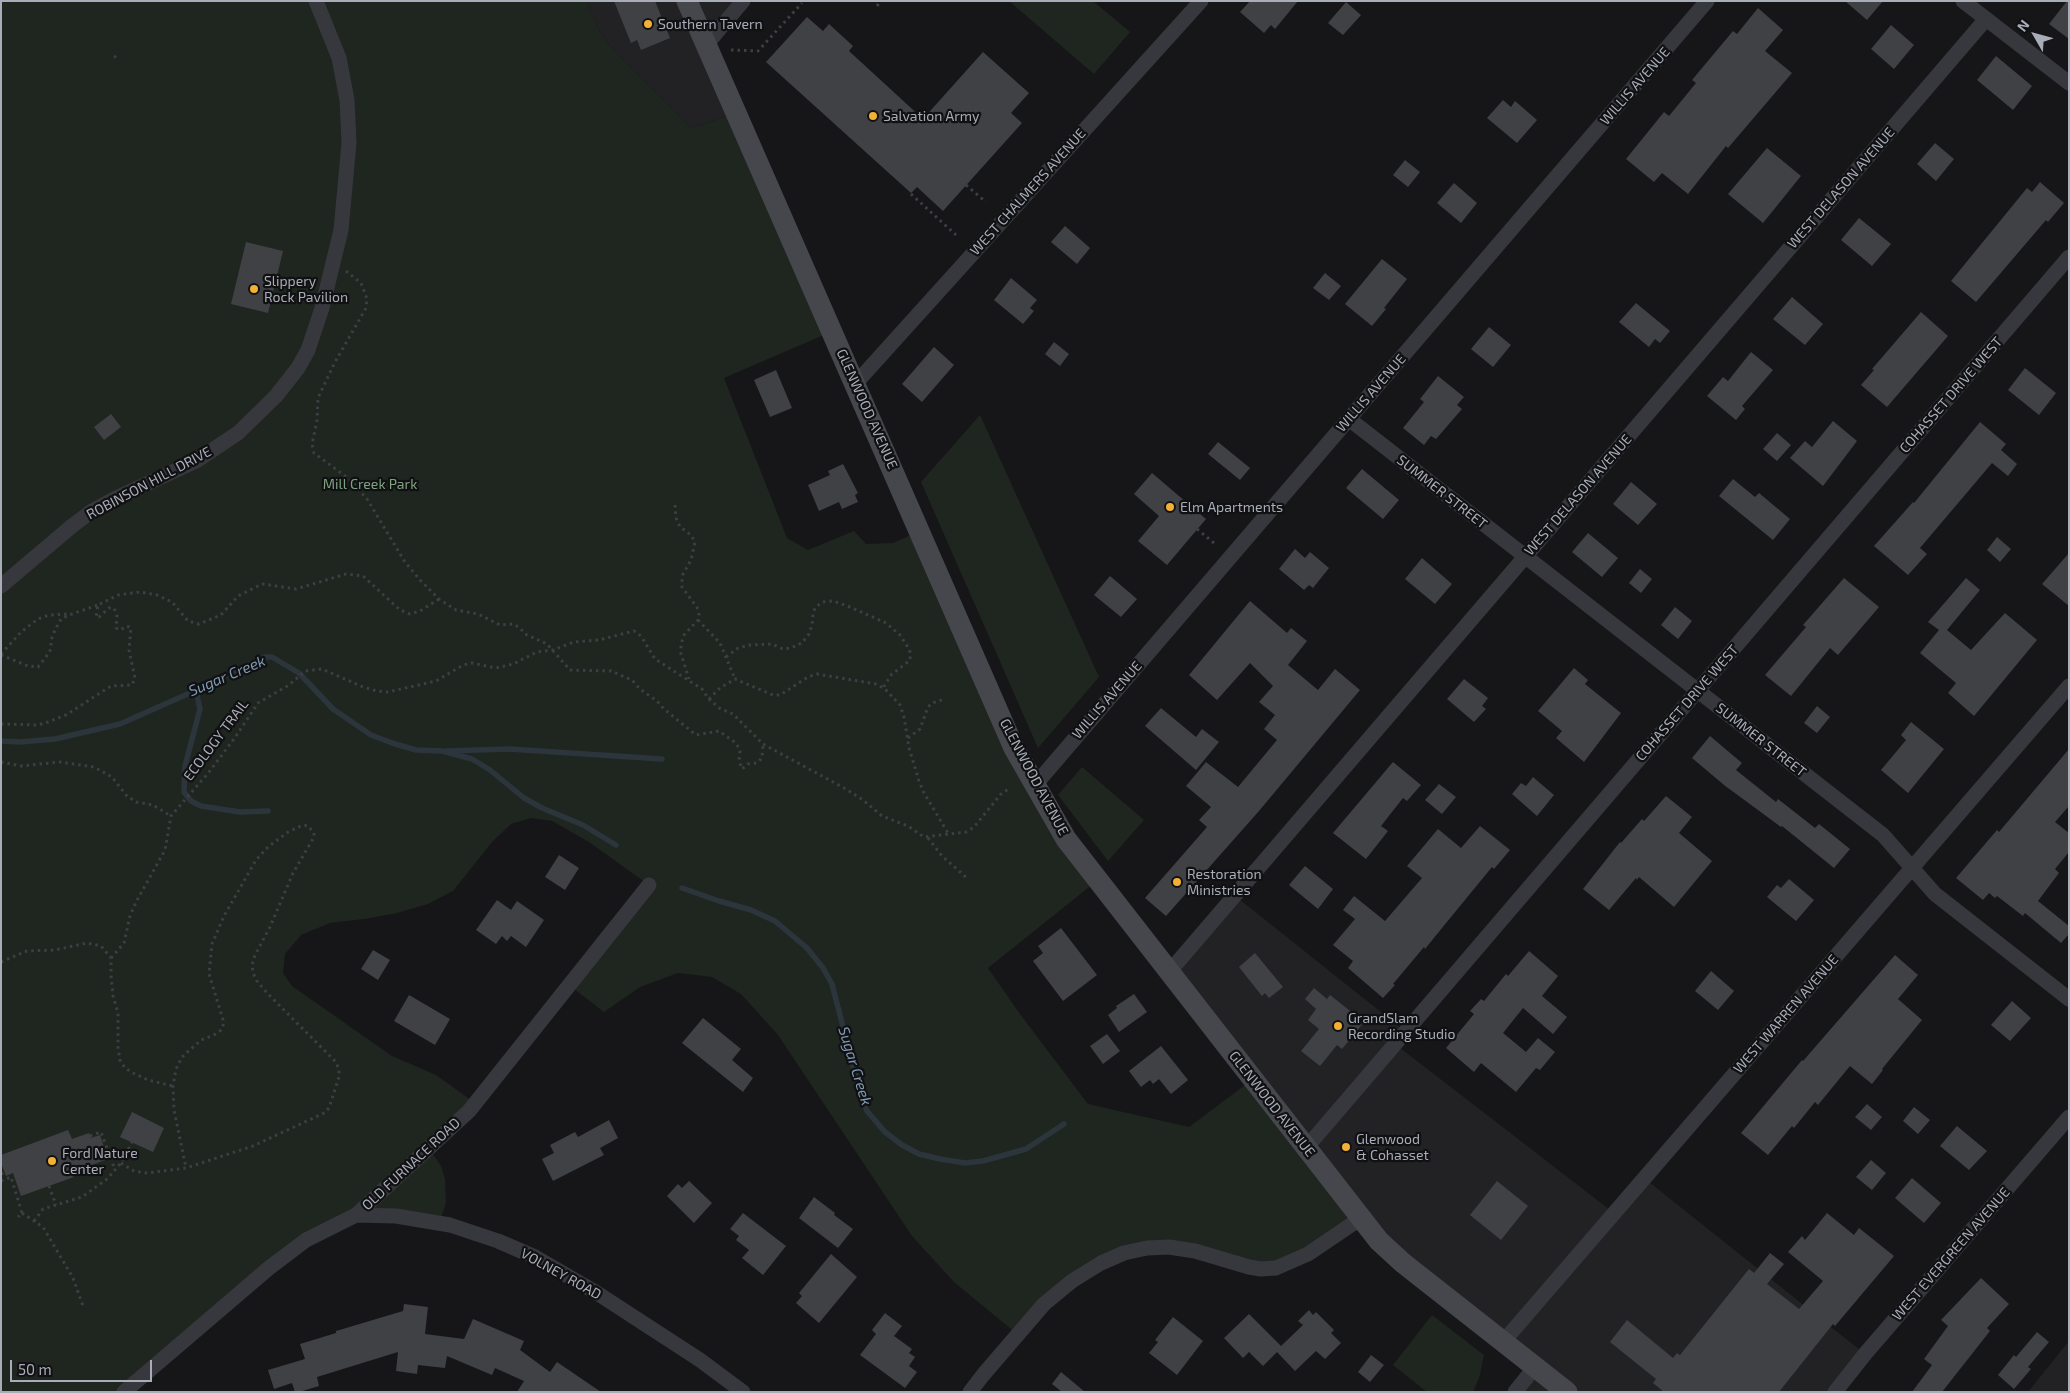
<!DOCTYPE html>
<style>
body{margin:0}
#map{position:relative;width:2070px;height:1393px;overflow:hidden;background:#161618;font-family:"Exo 2",sans-serif}
canvas{display:block}
.frame{position:absolute;inset:0;border:2px solid #a8adb8;pointer-events:none}
.north{position:absolute;left:2010px;top:10px;width:50px;height:50px;-webkit-text-stroke:4px #111113;paint-order:stroke;rotate:308deg;font-size:14px;font-weight:700;line-height:20px;text-align:center;color:#a8adb8}
.north::after{content:'';display:block;margin:auto;width:18px;height:22px;background:#a8adb8;clip-path:polygon(50% 0,100% 100%,50% 72%,0 100%)}
.scale{position:absolute;left:10px;top:1360px;width:142px;height:22px;box-sizing:border-box;border:2px solid #a8adb8;border-top:0;padding-left:6px;font-size:15px;line-height:18px;white-space:nowrap;color:#a8adb8;-webkit-text-stroke:4px #111113;paint-order:stroke}
</style>
<div id="map">
<canvas width="2070" height="1393"></canvas>
<div class="frame"></div>
<div class="north">N</div>
<div class="scale">50 m</div>
</div>
<script>
const c = document.querySelector('canvas').getContext('2d');
c.lineJoin = 'round';
function paint(path, color) { c.fillStyle = color; c.fill(path, 'evenodd'); }
const poly = rows => new Path2D(rows.map(r => 'M' + r).join(''));
function stroke(path, color, width, dash) { c.strokeStyle = color; c.lineWidth = width; c.lineCap = dash ? 'butt' : 'round'; c.setLineDash(dash || []); c.stroke(path); }
function drawText(font, color, halo, rows, align = 'center') {
  c.font = font + ' "Exo 2",sans-serif'; c.lineWidth = 4.5; c.setLineDash([]); c.textBaseline = 'middle'; c.strokeStyle = halo; c.fillStyle = color; for (const [text, x, y, turn = 0] of rows) {
    c.save(); c.translate(x, y); c.rotate((+turn || 0) * Math.PI / 180); c.textAlign = isNaN(turn) ? turn : align; if (halo) c.strokeText(text, 0, 0); c.fillText(text, 0, 0); c.restore();
  }
}
paint(poly([
 [586,1,743,1,707,44,737,113,691,128,610,46,599,30],
 [1234,895,1406,1032,1395,1044,1614,1213,1644,1178,1865,1354,1835,1392,1515,1392,1535,1367,1403,1263,1170,971],
 [2069,1341,2069,1392,2028,1392]
]), '#222225');
paint(poly([
 [1,1,586,1,599,30,610,46,691,128,737,113,833,331,724,378,787,538,808,550,854,531,866,544,893,543,920,531,1035,785,1098,880,988,968,1020,1014,1088,1104,1189,1127,1253,1079,1361,1218,1276,1268,1169,1247,1101,1263,1017,1334,954,1282,912,1236,778,1035,741,994,712,977,678,973,640,987,604,1012,569,985,649,885,589,842,552,821,531,818,511,824,492,842,453,891,428,904,397,913,364,919,330,923,301,935,285,954,283,973,292,986,392,1056,436,1075,475,1103,429,1148,441,1166,445,1179,446,1203,439,1223,356,1215,306,1240,124,1392,1,1392],
 [1009,1,1093,1,1130,32,1094,74],
 [980,415,1099,677,1038,748,921,482],
 [1082,767,1144,820,1108,861,1058,795],
 [1432,1315,1484,1355,1480,1375,1473,1392,1427,1392,1393,1365]
]), '#1e261f');
stroke(poly([
 [196,690,200,709,185,766,184,792,191,801,201,806,240,812,268,811],
 [1,741,20,742,55,739,120,724,190,693,265,657,272,657,299,673,333,709,371,735,395,744,416,750,442,751,472,759,490,770,524,798,542,808,583,825,616,845],
 [447,751,509,749,662,759],
 [682,888,719,901,751,910,775,921,807,948,823,968,832,984,861,1097,867,1111,885,1132,902,1145,919,1154,940,1159,965,1163,983,1161,1026,1149,1064,1124]
]), '#2c353c', 5.5);
paint(poly([
 [614,1,655,1,670,38,641,50,637,40,631,43],
 [1250,1,1298,1,1275,29,1271,25,1264,33,1240,12],
 [1845,1,1883,1,1867,20],
 [2067,1,2069,1,2069,39,2049,24],
 [1346,2,1361,15,1343,35,1328,23],
 [1758,8,1783,30,1765,51,1792,73,1728,148,1726,146,1688,194,1662,173,1654,182,1626,159,1664,112,1669,116,1696,83,1692,80,1733,31,1737,34],
 [807,17,823,31,829,24,853,46,849,51,923,119,983,52,1029,93,1011,113,1022,123,943,211,917,187,911,193,766,62],
 [1891,25,1914,45,1894,69,1871,49],
 [1996,56,2032,86,2013,110,1977,80],
 [1503,100,1511,107,1515,101,1537,120,1517,143,1487,118],
 [1935,143,1954,159,1936,181,1917,164],
 [1767,148,1801,176,1763,223,1728,194],
 [1405,160,1420,172,1408,187,1393,175],
 [2040,182,2064,203,2048,222,2046,220,1976,302,1951,281,2027,188,2032,192],
 [1454,183,1477,203,1461,223,1437,203],
 [1859,218,1891,244,1872,266,1841,240],
 [1065,226,1090,248,1077,264,1051,242],
 [246,242,283,251,268,313,231,304],
 [1382,259,1407,279,1384,308,1386,309,1372,326,1345,304],
 [1325,273,1341,286,1329,300,1313,288],
 [1011,278,1037,300,1030,308,1034,311,1023,324,994,300],
 [1792,297,1823,324,1805,345,1773,319],
 [1636,303,1670,331,1660,343,1655,339,1649,347,1619,322],
 [1921,312,1948,336,1887,407,1861,385,1874,370,1872,369],
 [1489,327,1511,345,1493,367,1471,349],
 [1054,342,1069,354,1060,366,1045,354],
 [934,347,954,365,922,402,902,384],
 [1751,352,1773,370,1742,406,1745,409,1736,420,1707,396,1723,377,1728,381],
 [2025,368,2056,393,2039,415,2008,390],
 [776,370,792,408,770,417,754,380],
 [1438,376,1464,397,1457,405,1462,409,1436,439,1431,436,1424,445,1403,428,1424,402,1420,399],
 [111,414,121,427,104,440,94,427],
 [1833,421,1857,441,1823,486,1790,458,1805,441,1812,447],
 [1980,422,2006,444,2001,450,2017,464,2008,476,1992,463,1920,548,1927,554,1908,575,1874,546,1913,502,1914,503],
 [1777,433,1791,445,1777,461,1763,449],
 [1218,442,1250,468,1240,480,1208,454],
 [843,464,858,493,855,495,858,502,842,509,839,502,819,511,808,485,830,475,828,471],
 [1362,469,1399,500,1383,519,1346,488],
 [1152,473,1206,519,1167,565,1138,541,1159,516,1134,494],
 [1733,479,1755,497,1759,493,1790,519,1773,540,1719,496],
 [1631,482,1657,504,1638,525,1613,504],
 [1588,533,1618,558,1602,577,1572,552],
 [1997,537,2011,549,2000,562,1987,550],
 [1295,549,1305,558,1310,552,1329,568,1313,588,1309,585,1304,590,1279,569],
 [2069,553,2069,606,2042,584],
 [1422,558,1452,584,1435,604,1405,579],
 [1640,569,1652,579,1641,593,1629,583],
 [1110,576,1137,599,1121,617,1094,595],
 [1844,578,1879,607,1838,655,1830,648,1791,696,1765,675,1806,627,1803,625],
 [1966,578,1980,590,1947,630,1971,650,2005,613,2037,640,1974,716,1948,693,1956,683,1920,653,1939,630,1928,622],
 [1250,601,1287,633,1291,628,1307,641,1288,665,1318,690,1335,669,1360,690,1259,811,1166,916,1145,898,1207,827,1199,820,1211,807,1186,786,1206,762,1238,787,1277,740,1264,729,1275,715,1259,702,1273,686,1250,663,1217,700,1189,675],
 [1675,607,1692,621,1678,639,1661,625],
 [1574,668,1588,680,1585,684,1621,713,1584,762,1556,738,1562,731,1538,711],
 [1464,679,1488,698,1482,706,1486,709,1474,722,1447,699],
 [1817,706,1830,717,1817,733,1804,723],
 [1161,708,1196,737,1202,729,1219,742,1196,770,1145,726],
 [1911,722,1944,749,1908,793,1881,770,1906,740,1901,735],
 [1710,736,1742,763,1736,770,1776,802,1778,799,1815,828,1819,824,1850,849,1834,868,1782,826,1781,827,1724,785,1692,758],
 [2069,749,2069,806,2055,822,2069,833,2069,852,2055,869,2059,873,2038,901,2069,926,2069,934,2061,943,2025,913,2023,916,1997,896,1995,898,1989,893,1983,900,1956,878,1997,830,1999,832],
 [1393,762,1421,785,1407,801,1403,798,1381,826,1388,831,1366,859,1333,833],
 [1533,777,1554,795,1537,816,1512,794,1521,783,1526,786],
 [1439,784,1456,797,1442,814,1425,800],
 [1666,796,1692,817,1679,833,1712,861,1674,907,1639,877,1637,880,1636,878,1609,910,1583,889,1620,842,1621,843,1642,819,1644,821],
 [1480,826,1510,850,1494,869,1492,867,1442,928,1425,949,1424,947,1393,984,1395,985,1383,998,1348,968,1353,961,1333,945,1355,919,1343,910,1354,896,1385,921,1422,878,1407,866,1438,829,1461,848],
 [559,855,579,868,565,890,545,877],
 [1305,866,1333,889,1318,909,1289,885],
 [1789,879,1814,900,1796,921,1767,897,1777,885,1781,888],
 [497,900,511,910,517,901,544,920,526,947,511,936,507,941,502,936,496,944,476,930],
 [1061,928,1097,975,1063,1001,1033,961,1043,953,1038,946],
 [373,950,390,960,378,980,361,969],
 [1529,951,1558,976,1542,996,1567,1017,1553,1034,1523,1008,1503,1033,1526,1052,1538,1038,1555,1052,1540,1070,1536,1068,1516,1092,1481,1063,1474,1072,1446,1048,1474,1014,1470,1011,1481,999,1484,1001,1506,974,1508,976],
 [1255,953,1283,987,1269,998,1265,993,1262,996,1239,967],
 [1895,955,1918,975,1898,999,1922,1020,1882,1069,1883,1070,1872,1084,1850,1066,1818,1105,1815,1102,1794,1128,1792,1126,1768,1155,1741,1133,1802,1060,1803,1061],
 [1711,971,1734,991,1718,1010,1695,991],
 [1314,988,1327,999,1330,995,1364,1022,1342,1049,1337,1045,1320,1066,1301,1051,1319,1029,1308,1020,1316,1009,1305,999],
 [1134,994,1147,1012,1119,1032,1108,1015,1117,1008,1116,1006],
 [409,995,450,1019,435,1045,394,1021],
 [2012,1001,2031,1018,2010,1041,1991,1025],
 [703,1018,741,1049,732,1060,753,1078,743,1092,682,1043],
 [1107,1034,1120,1051,1103,1064,1090,1046],
 [1161,1046,1188,1080,1171,1094,1159,1079,1153,1084,1150,1080,1141,1087,1129,1071],
 [1867,1104,1882,1117,1871,1130,1855,1117],
 [1914,1107,1930,1120,1918,1134,1903,1121],
 [132,1112,164,1128,153,1152,120,1137],
 [609,1120,618,1138,600,1148,604,1155,553,1181,542,1159,554,1153,550,1145,575,1132,578,1137],
 [1957,1126,1987,1151,1969,1170,1940,1146],
 [68,1130,72,1139,89,1133,91,1138,100,1135,108,1159,72,1172,74,1177,21,1196,13,1173,6,1176,1,1163,1,1155],
 [1871,1160,1886,1173,1872,1190,1856,1177],
 [1912,1178,1941,1203,1924,1223,1895,1198],
 [689,1181,712,1203,694,1223,667,1196,678,1184,682,1188],
 [1497,1181,1528,1206,1501,1240,1470,1215],
 [814,1197,835,1213,834,1215,853,1229,838,1248,799,1218],
 [743,1213,786,1246,763,1275,742,1258,749,1250,736,1240,739,1236,730,1229],
 [1827,1213,1854,1235,1859,1228,1894,1256,1835,1326,1833,1324,1779,1392,1664,1392,1653,1383,1656,1379,1610,1342,1627,1320,1673,1358,1677,1353,1680,1355,1749,1269,1754,1273,1770,1253,1784,1264,1767,1284,1799,1309,1823,1281,1788,1252,1802,1236,1805,1240],
 [831,1254,857,1277,819,1323,796,1303,802,1296,799,1293],
 [1981,1278,2009,1304,1987,1328,1990,1331,1942,1392,1912,1392,1932,1365,1924,1359,1948,1326,1941,1320],
 [404,1304,428,1307,425,1334,464,1339,473,1319,524,1341,520,1350,550,1372,557,1362,601,1392,517,1392,524,1381,495,1368,492,1375,447,1356,445,1368,418,1365,417,1374,396,1371,398,1352,317,1377,319,1386,299,1392,295,1392,292,1383,274,1389,268,1370,305,1359,300,1344,336,1333,336,1331,403,1311],
 [1309,1310,1313,1315,1316,1312,1334,1330,1331,1333,1341,1343,1325,1359,1316,1351,1295,1371,1277,1352,1263,1366,1249,1352,1243,1358,1224,1338,1249,1314,1281,1346,1303,1325,1298,1321],
 [885,1313,902,1326,894,1336,912,1349,909,1353,915,1357,909,1366,917,1372,905,1388,860,1355,876,1334,872,1330],
 [1173,1317,1203,1341,1177,1375,1149,1353,1158,1342,1155,1340],
 [2037,1332,2049,1342,2028,1367,2031,1369,2014,1389,1998,1375,2014,1355,2016,1357],
 [1371,1355,1384,1365,1370,1382,1358,1372],
 [1061,1372,1085,1392,1062,1392,1052,1384]
]), '#404145');
stroke(poly([
 [877,6,881,1],
 [731,50,758,51,802,3],
 [114,56,118,59],
 [966,185,986,202],
 [911,194,956,235],
 [346,271,361,283,367,299,366,308,335,362,318,398,317,421,312,444,314,453,349,479,367,499,405,562,420,580,439,599,456,610,478,614,500,625,513,624,520,628,525,634,547,644,570,670,611,671,632,680,640,689,657,701,664,709,696,735,719,731,736,743,740,751,739,761,742,769,748,764,757,763,762,758,763,744],
 [675,505,676,518,680,527,691,535,695,542,691,560,682,576,682,587,698,609,699,615,698,620,684,635,681,644,681,654,689,679],
 [1197,529,1214,543],
 [698,620,720,643,735,679],
 [1,654,21,632,38,619,49,615,68,614],
 [1,655,28,666,38,667,46,657,51,649,51,640,55,630,61,619,69,615,98,605],
 [726,657,738,648,750,645,772,644,783,649,791,648,802,643,809,634,812,625,813,614,815,608,822,602,833,601,850,607,886,623,900,635,909,649,911,655,909,661,891,675,883,688],
 [709,699,720,688,735,679,773,695,780,695,808,677,817,674,876,684,885,689,900,705,904,717,909,748,919,781,924,793,948,833],
 [1,724,38,725,48,722,66,715,111,686,132,685,135,678,129,650,131,628,127,626,120,630,116,628,117,616,114,608,109,608,99,617,96,617,98,605,118,595,140,592,157,595,172,602,188,621,199,624,221,615,238,596,258,586,263,584,296,589,346,574,363,576,400,610,410,614,420,611,439,599],
 [908,738,920,729,928,707,932,703,945,699],
 [1,762,21,766,60,762,94,767,112,777,126,795,136,802,153,805,171,816],
 [928,838,942,856,968,879],
 [111,958,124,943,130,916,136,902,165,850,171,816,209,772,234,739,258,703,289,685,305,671,322,669,363,687,377,691,388,692,436,681,463,665,472,663,496,668,513,664,537,652,553,650,574,642,599,640,634,631,641,636,655,659,702,689,709,699,719,708,733,714,763,744,846,789,863,800,882,816,908,826,924,837,966,832,974,827,1001,794,1010,788],
 [1,962,27,951,55,950,87,943,101,946,111,958,111,975,113,996,118,1013,118,1048,120,1060,125,1068,133,1073,148,1080,173,1086],
 [90,1136,101,1132,115,1170],
 [121,1163,134,1171,147,1173,186,1168,253,1146,324,1113,329,1108,339,1077,339,1070,336,1062,268,994,257,981,253,973,252,965,255,955,270,927,293,873,314,837,314,833,308,826,303,825,288,832,268,847,256,860,224,916,212,944,209,974,224,1023,221,1030,214,1035,201,1040,182,1057,176,1069,173,1086,174,1110,186,1168],
 [1,1174,5,1173],
 [1,1181,11,1177,22,1213,18,1217],
 [49,1186,56,1205],
 [22,1213,43,1227,73,1278,83,1306],
 [34,1221,43,1209,82,1197,107,1179,121,1163,132,1142]
]), '#3d3f44', 3, [2.5, 4]);
stroke(poly([
 [1963,1,2069,83],
 [707,44,743,1],
 [856,383,1201,1],
 [1349,419,1883,835,1935,894,2069,999],
 [1,586,72,526,92,511,116,498,196,461,238,433,276,396,298,368,308,350,322,308,341,230,349,143,347,100,339,58,316,1],
 [1035,785,1707,1],
 [1170,971,1986,19],
 [1306,1148,2069,257],
 [356,1215,396,1216,450,1225,498,1241,535,1257,597,1293,700,1360,743,1392],
 [1503,1342,2069,686],
 [124,1392,269,1268,306,1240,356,1215,469,1111,649,885],
 [970,1392,983,1375,1044,1304,1072,1281,1101,1263,1124,1253,1147,1248,1169,1247,1195,1251,1249,1267,1261,1269,1276,1268,1308,1254,1361,1218],
 [1515,1392,1535,1367],
 [1835,1392,1865,1354,2069,1117]
]), '#37383d', 15);
stroke(poly([
 [687,1,1014,748,1066,839,1379,1241,1403,1263,1567,1392]
]), '#45474d', 21);
for (const [x, y, r, color] of [
 [648,24,5,"#f2b134"],
 [873,116,5,"#f2b134"],
 [254,289,5,"#f2b134"],
 [1170,507,5,"#f2b134"],
 [1177,882,5,"#f2b134"],
 [1338,1026,5,"#f2b134"],
 [1346,1147,5,"#f2b134"],
 [52,1161,5,"#f2b134"]
]) { const dot = new Path2D(); dot.arc(x, y, r, 0, 2 * Math.PI); c.fillStyle = color; c.fill(dot); stroke(dot, '#111113', 2); }
drawText('14px', '#a8adb8', '#111113', [
 ["Southern Tavern",658,24],
 ["Salvation Army",883,116],
 ["Slippery",264,281],
 ["Rock Pavilion",264,297],
 ["Elm Apartments",1180,507],
 ["Restoration",1187,874],
 ["Ministries",1187,890],
 ["GrandSlam",1348,1018],
 ["Recording Studio",1348,1034],
 ["Glenwood",1356,1139],
 ["& Cohasset",1356,1155],
 ["Ford Nature",62,1153],
 ["Center",62,1169]
], 'left');
drawText('14px', '#a8adb8', '#111113', [
 ["WILLIS AVENUE",1635,86,-49],
 ["WEST DELASON AVENUE",1841,188,-49],
 ["WEST CHALMERS AVENUE",1028,192,-48],
 ["WILLIS AVENUE",1371,393,-49],
 ["COHASSET DRIVE WEST",1951,395,-49],
 ["GLENWOOD AVENUE",867,409,66],
 ["ROBINSON HILL DRIVE",149,483,-28],
 ["SUMMER STREET",1442,492,38],
 ["WEST DELASON AVENUE",1578,495,-49],
 ["WILLIS AVENUE",1107,700,-49],
 ["COHASSET DRIVE WEST",1687,703,-49],
 ["ECOLOGY TRAIL",216,740,-53],
 ["SUMMER STREET",1761,740,38],
 ["GLENWOOD AVENUE",1034,777,62],
 ["WEST WARREN AVENUE",1786,1014,-49],
 ["GLENWOOD AVENUE",1272,1104,52],
 ["OLD FURNACE ROAD",411,1164,-43],
 ["WEST EVERGREEN AVENUE",1951,1254,-49],
 ["VOLNEY ROAD",561,1274,29]
]);
drawText('14px', '#7fa381', '#111113', [
 ["Mill Creek Park",370,484]
]);
drawText('italic 15px', '#7f9bb3', '#111113', [
 ["Sugar Creek",227,676,-23],
 ["Sugar Creek",855,1066,73]
]);
</script>
